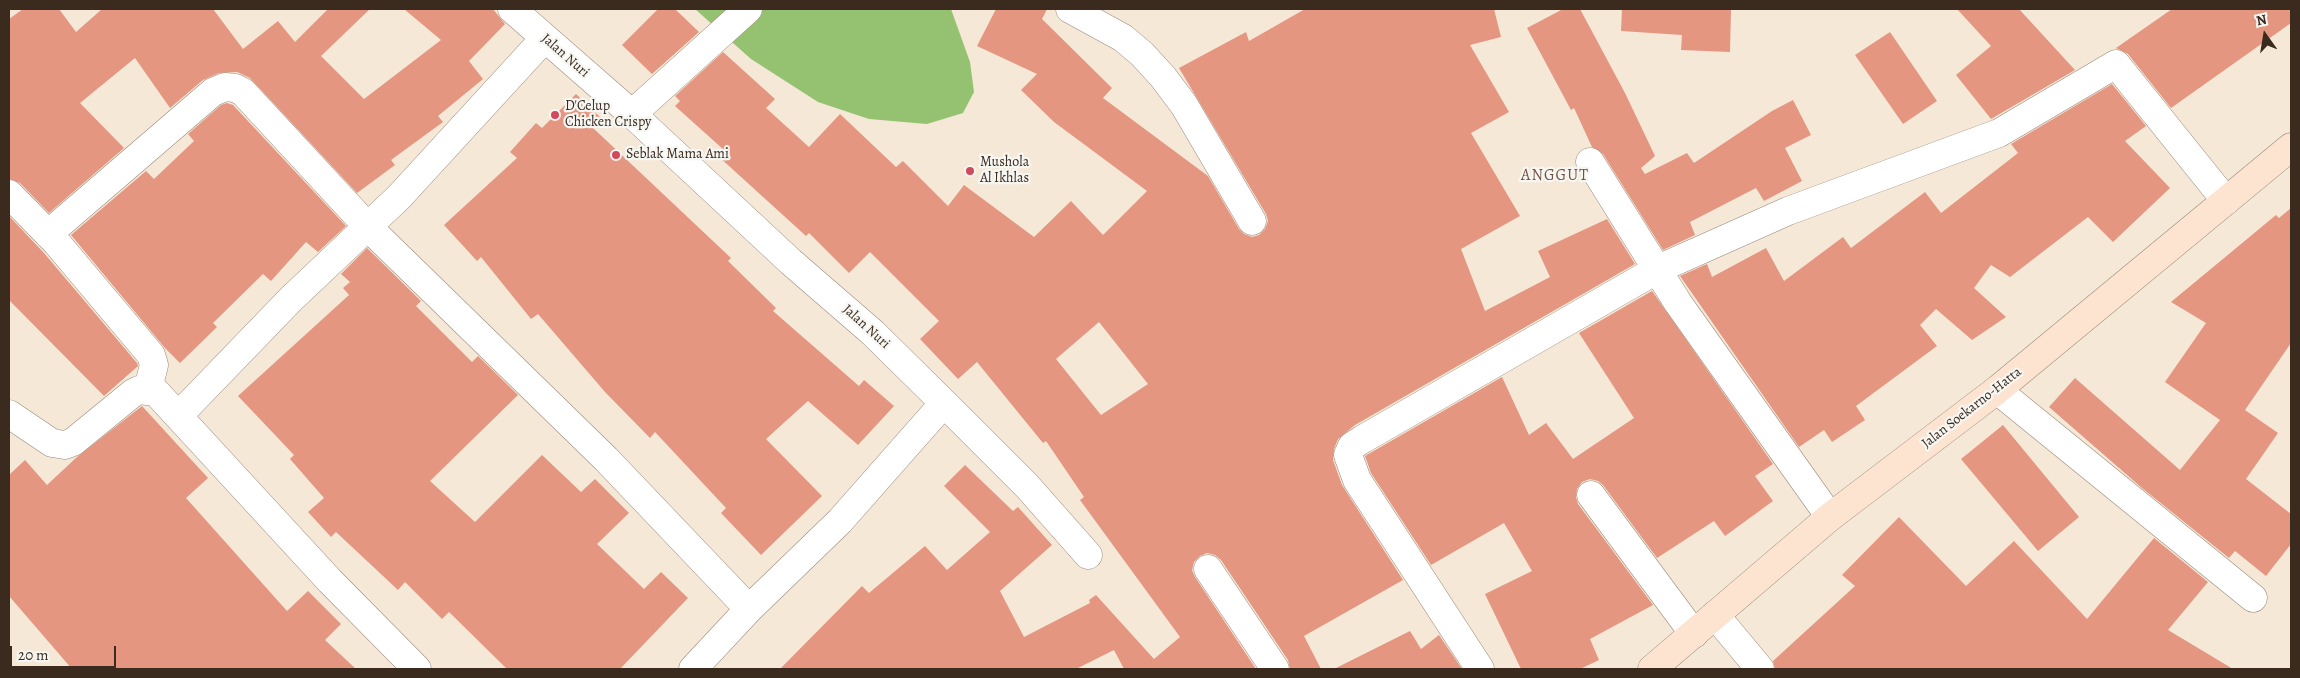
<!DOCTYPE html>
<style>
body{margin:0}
#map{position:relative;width:2300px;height:678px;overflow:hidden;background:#f5e8d7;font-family:Alegreya,serif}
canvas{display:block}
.frame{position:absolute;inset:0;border:10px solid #3b2a1e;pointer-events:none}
.north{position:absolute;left:2240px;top:10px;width:50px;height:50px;-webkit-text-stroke:4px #f6f6f2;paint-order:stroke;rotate:347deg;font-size:14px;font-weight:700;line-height:20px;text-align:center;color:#3b2a1e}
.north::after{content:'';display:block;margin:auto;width:18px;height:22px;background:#3b2a1e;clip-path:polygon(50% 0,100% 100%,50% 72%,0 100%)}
.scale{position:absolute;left:10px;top:646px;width:106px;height:22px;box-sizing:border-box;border:2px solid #3b2a1e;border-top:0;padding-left:6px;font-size:15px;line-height:18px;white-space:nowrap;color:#3b2a1e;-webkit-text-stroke:4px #f6f6f2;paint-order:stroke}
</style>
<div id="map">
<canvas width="2300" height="678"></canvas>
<div class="frame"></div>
<div class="north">N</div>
<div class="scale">20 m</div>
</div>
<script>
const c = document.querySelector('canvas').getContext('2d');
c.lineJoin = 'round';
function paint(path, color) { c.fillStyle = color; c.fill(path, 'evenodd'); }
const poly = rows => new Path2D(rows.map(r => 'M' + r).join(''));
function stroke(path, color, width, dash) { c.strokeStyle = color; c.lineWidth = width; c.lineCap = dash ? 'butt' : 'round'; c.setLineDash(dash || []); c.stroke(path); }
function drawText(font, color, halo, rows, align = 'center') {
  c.font = font + ' Alegreya,serif'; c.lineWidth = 4.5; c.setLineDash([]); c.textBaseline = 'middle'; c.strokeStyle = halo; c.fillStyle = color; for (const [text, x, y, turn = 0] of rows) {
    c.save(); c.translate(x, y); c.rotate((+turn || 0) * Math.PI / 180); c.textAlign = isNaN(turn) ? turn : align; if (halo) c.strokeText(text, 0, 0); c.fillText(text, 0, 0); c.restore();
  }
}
paint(poly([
 [695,9,951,9,970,62,974,92,963,113,927,124,869,119,818,102,751,59]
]), '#95c271');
paint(poly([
 [23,9,59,9,76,32,102,9,213,9,243,49,278,21,295,42,328,9,370,9,321,56,364,99,441,40,404,9,493,9,505,24,469,61,483,79,438,116,443,122,391,160,395,165,357,193,250,78,237,72,219,73,203,80,170,108,135,58,80,103,124,148,49,213,20,183,9,179,9,19],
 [658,9,675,9,699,32,652,74,622,45],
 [996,9,1047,9,1042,19,1112,88,1103,98,1208,176,1239,229,1244,234,1252,237,1259,235,1265,229,1268,221,1266,214,1179,68,1246,32,1249,41,1305,9,1494,9,1501,37,1470,45,1509,112,1471,133,1520,216,1461,249,1485,311,1550,277,1538,251,1607,219,1635,264,1355,425,1338,439,1334,449,1333,460,1342,485,1403,580,1304,636,1321,669,1290,669,1288,660,1221,560,1215,555,1207,553,1200,556,1194,562,1192,570,1195,577,1256,669,1124,669,1114,650,1076,669,780,669,862,586,869,593,925,546,947,570,990,532,944,486,965,465,1013,511,1018,507,1052,545,1000,591,1024,637,1090,603,1089,600,1096,595,1154,659,1180,637,1080,500,1084,497,1046,441,1043,443,977,362,958,379,920,339,939,321,870,252,849,273,809,233,806,236,718,156,724,150,675,106,680,101,675,96,723,52,775,99,766,108,809,147,840,114,896,167,903,161,948,206,964,185,1034,237,1071,201,1103,235,1147,191,1054,122,1021,90,1037,74,977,46],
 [1099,322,1148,384,1101,415,1056,359],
 [1563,9,1580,9,1625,93,1655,156,1641,168,1645,174,1687,153,1694,163,1772,111,1793,100,1811,135,1785,148,1802,181,1764,201,1756,188,1690,222,1695,235,1663,250,1603,154,1592,147,1574,108,1571,110,1527,28],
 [1622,9,1731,9,1730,52,1681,50,1682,35,1621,31],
 [1957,9,2019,9,2075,70,1991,119,1956,75,1991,46],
 [2172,9,2291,9,2291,23,2171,108,2128,54,2116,48],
 [1890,32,1937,101,1903,124,1855,55],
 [2112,84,2146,126,2125,141,2170,188,2113,242,2088,217,2010,277,1991,265,1974,288,2006,317,1972,340,1936,309,1920,325,1937,346,1856,406,1865,420,1832,442,1824,430,1799,447,1680,276,1707,264,1712,277,1766,248,1784,281,1843,237,1851,248,1925,192,1941,213,2018,153,2011,144],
 [576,94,601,118,592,127,731,258,728,261,776,308,773,311,859,386,864,380,894,406,858,445,808,401,766,439,822,496,761,555,721,513,726,508,655,432,650,438,605,392,538,314,531,319,481,257,477,261,444,225,517,158,510,152,536,123,542,128],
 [227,103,233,105,346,226,318,252,306,242,271,281,263,274,213,323,217,327,180,363,165,348,71,235,146,171,154,179,194,141,188,134,221,105],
 [2291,208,2291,343,2245,410,2278,433,2246,479,2291,514,2291,544,2266,576,2235,551,2229,558,2142,488,2049,407,2075,378,2180,470,2220,420,2165,382,2206,323,2171,302,2276,215,2279,218],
 [9,216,44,253,137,363,138,366,104,396,9,300],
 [367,248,421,301,416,306,472,362,478,356,518,395,430,481,475,522,542,455,581,492,595,479,629,513,597,544,644,589,661,572,688,598,620,669,507,669,449,612,442,619,405,582,398,590,336,532,331,537,308,512,324,498,290,459,294,455,238,396,349,295,343,288,350,282,341,274],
 [1652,291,1773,464,1755,476,1773,501,1725,536,1714,521,1657,558,1603,485,1598,481,1590,479,1582,482,1577,489,1576,497,1578,504,1653,605,1590,639,1599,660,1580,669,1521,669,1485,594,1532,571,1504,523,1431,565,1371,473,1365,456,1502,377,1529,435,1546,423,1573,459,1634,418,1579,333],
 [142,406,208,478,186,498,287,611,308,591,341,624,325,640,356,669,72,669,9,596,9,475,25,460,47,485,77,457],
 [2003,425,2079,517,2038,551,1961,459],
 [1899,517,1966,586,2014,541,2087,619,2154,538,2208,582,2168,630,2233,669,1775,669,1773,661,1855,586,1842,575],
 [1410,631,1421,649,1439,635,1462,669,1334,669]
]), '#e49681');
const minor = poly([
 [512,9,632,114,791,262,873,333,944,403,840,521,749,609,693,669],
 [1070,9,1123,38,1142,54,1163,77,1184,105,1252,221],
 [632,114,748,9],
 [1590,162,1678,303,1830,517],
 [9,194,56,242,151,355,154,365,148,389],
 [48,234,213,92,225,87,235,88,243,92,368,227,606,459,749,609],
 [1997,390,2253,598],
 [944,403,1027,486,1088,555],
 [9,414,52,443,65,445,73,442,133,393,139,390,156,392,178,416,291,299,399,197,544,39],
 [178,416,330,581,417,669],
 [1591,495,1694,634],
 [1208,569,1275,669],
 [1715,615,1760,669],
 [1480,669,1357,480,1348,455,1352,446,1363,439,1658,269,1788,211,1999,133,2116,64,2226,201]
]);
const secondary = poly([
 [1652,669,1830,517,1997,390,2291,147]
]);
stroke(minor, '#98897a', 29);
stroke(secondary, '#98897a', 29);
stroke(minor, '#fff', 28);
stroke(secondary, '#fde4d0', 28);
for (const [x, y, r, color] of [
 [555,115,5,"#d1495b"],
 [616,155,5,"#d1495b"],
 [970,171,5,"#d1495b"]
]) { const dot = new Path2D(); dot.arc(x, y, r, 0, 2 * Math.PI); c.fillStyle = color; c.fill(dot); stroke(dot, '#f6f6f2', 2); }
drawText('14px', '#3b2a1e', '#f6f6f2', [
 ["Jalan Nuri",565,56,41],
 ["Jalan Nuri",866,327,42],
 ["Jalan Soekarno-Hatta",1972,408,-38]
]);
drawText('14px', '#3b2a1e', '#f6f6f2', [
 ["D'Celup",565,107],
 ["Chicken Crispy",565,123],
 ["Seblak Mama Ami",626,155],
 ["Mushola",980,163],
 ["Al Ikhlas",980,179]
], 'left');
c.letterSpacing = '1px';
drawText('16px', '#765041', '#f6f6f2', [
 ["ANGGUT",1555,176]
]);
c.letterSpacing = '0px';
</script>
